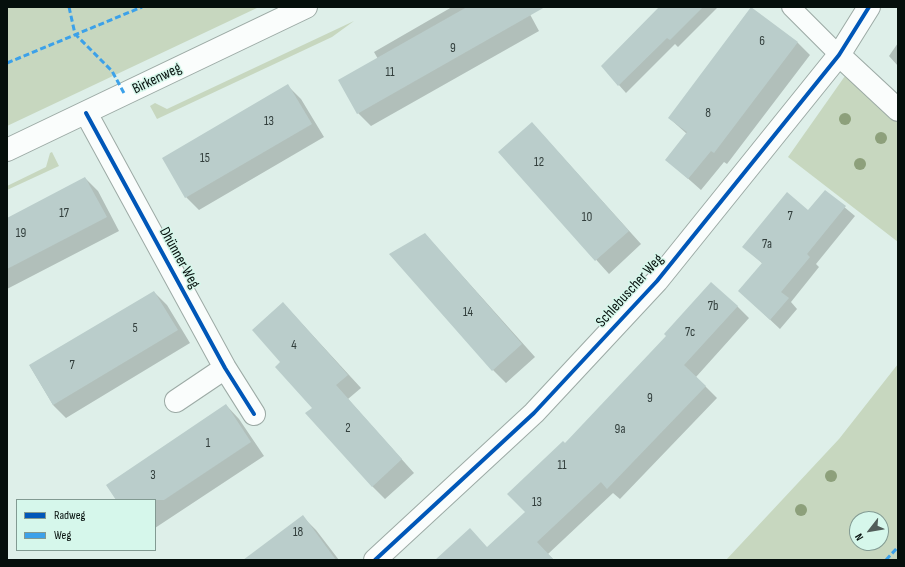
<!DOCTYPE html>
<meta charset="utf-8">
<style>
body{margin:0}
#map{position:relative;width:905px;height:567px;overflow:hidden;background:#deefe9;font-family:"Sofia Sans Condensed",sans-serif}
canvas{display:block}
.frame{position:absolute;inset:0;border:8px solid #050f0c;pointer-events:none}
.legend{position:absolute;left:16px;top:499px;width:140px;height:52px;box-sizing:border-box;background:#d6f7eb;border:1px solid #829a92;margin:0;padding:5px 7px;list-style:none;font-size:12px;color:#050f0c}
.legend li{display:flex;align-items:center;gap:8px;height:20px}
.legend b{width:20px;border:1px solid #829a92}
.north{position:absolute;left:849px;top:511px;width:40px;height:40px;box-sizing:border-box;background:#d6f7eb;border:1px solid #829a92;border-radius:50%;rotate:239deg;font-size:11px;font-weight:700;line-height:16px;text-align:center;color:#050f0c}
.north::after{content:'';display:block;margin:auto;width:14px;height:18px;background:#515d59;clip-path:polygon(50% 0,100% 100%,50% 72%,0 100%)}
</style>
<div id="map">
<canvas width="905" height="567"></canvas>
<div class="frame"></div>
<ul class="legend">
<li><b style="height:5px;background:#0057b8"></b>Radweg</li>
<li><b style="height:5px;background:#3ca1e9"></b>Weg</li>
</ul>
<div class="north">N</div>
</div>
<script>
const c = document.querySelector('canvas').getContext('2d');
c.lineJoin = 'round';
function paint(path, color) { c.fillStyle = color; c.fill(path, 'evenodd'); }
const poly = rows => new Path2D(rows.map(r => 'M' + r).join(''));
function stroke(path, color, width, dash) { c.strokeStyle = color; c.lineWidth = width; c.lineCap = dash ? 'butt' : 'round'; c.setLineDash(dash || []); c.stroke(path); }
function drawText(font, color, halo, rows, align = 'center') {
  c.font = font + ' "Sofia Sans Condensed",sans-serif'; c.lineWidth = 3; c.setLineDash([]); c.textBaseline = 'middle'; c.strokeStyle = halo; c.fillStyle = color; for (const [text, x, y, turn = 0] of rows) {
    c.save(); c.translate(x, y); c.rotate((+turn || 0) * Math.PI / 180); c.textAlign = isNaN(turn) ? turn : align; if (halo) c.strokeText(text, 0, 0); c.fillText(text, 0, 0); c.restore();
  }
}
paint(poly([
 [7,7,259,7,7,126],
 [354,21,332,37,157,119,150,106,155,103,167,109],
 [845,76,898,123,898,242,788,157],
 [52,152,59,166,7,190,7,186,46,167,50,153],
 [898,364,898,560,726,560,839,439],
 [857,519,881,519,881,543,857,543]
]), '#c7d7bf');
paint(poly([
 [452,7,526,7,539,31,371,126,358,113,378,59,374,52],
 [660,7,718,7,678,47,675,44,626,93,602,66],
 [751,8,798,43,810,55,727,164,724,162,701,190,667,160,687,134,669,118],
 [898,43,898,66,889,56],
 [288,86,301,99,324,137,199,210,186,197],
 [532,123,641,244,609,274,499,152],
 [85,178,98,191,119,231,7,289,7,219],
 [825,191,855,216,816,264,819,267,791,302,797,309,780,329,749,300,763,264,744,247,808,211],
 [425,234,535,357,506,383,493,370],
 [154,292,167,305,190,343,66,418,53,405,30,366],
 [283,303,361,388,348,399,414,473,385,499,372,486,281,362],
 [737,306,749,318,696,377,717,398,620,499,613,493,548,554,554,560,517,560,526,512,565,444],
 [226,405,239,419,264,456,155,528,155,500,117,500],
 [303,517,316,530,339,560,245,560]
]), '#0003');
paint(poly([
 [467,7,545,7,357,114,338,80],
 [659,7,703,7,670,40,667,38,618,86,601,66],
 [751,7,798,42,714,153,711,151,688,179,665,160,687,132,668,118],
 [288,84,312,124,185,198,162,158],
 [532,122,629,231,595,261,498,152],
 [85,177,107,217,7,269,7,218],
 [825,190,846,206,807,254,810,257,781,292,789,298,770,320,738,291,762,263,742,247,787,192,808,210],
 [425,233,522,344,492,371,389,254],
 [711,282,738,306,684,365,706,386,607,489,601,482,537,542,554,560,435,560,470,528,487,547,525,512,507,494,563,441,565,443,666,336,664,334],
 [154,291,178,330,53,405,29,365],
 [283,302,348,375,336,385,402,459,372,487,305,413,312,408,275,367,280,362,252,330],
 [226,404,251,442,164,500,116,500,106,485],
 [303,515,336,560,243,560]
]), '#bacdcb');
const service = poly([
 [791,7,839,55]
]);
const minor = poly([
 [839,55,898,110],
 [86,113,225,368,254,414],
 [176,401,225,368],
 [375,560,534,413,657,281,839,55,869,7]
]);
const tertiary = poly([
 [7,150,306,7]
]);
stroke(service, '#9caaa5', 20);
stroke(minor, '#9caaa5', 24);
stroke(tertiary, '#9caaa5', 24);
stroke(service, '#fafdfc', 18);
stroke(minor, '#fafdfc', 22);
stroke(tertiary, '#fafdfc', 22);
stroke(poly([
 [69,7,75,34,112,71,125,95],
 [7,63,142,7],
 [886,560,898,547]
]), '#3ca1e9', 3, [6, 3]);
stroke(poly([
 [86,113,225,368,254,414],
 [375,560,534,413,657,281,839,55,869,7]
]), '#0057b8', 4);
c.fillStyle = '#8da07b';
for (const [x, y] of [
 [845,119],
 [881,138],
 [860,164],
 [831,476],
 [801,510]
]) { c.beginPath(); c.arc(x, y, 6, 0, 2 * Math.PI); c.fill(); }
drawText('13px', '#323e3c', null, [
 ["6",762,42],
 ["9",453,49],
 ["11",390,73],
 ["8",708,114],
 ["13",269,122],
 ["15",205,159],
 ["12",539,163],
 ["17",64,214],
 ["7",790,217],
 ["10",587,218],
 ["19",21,234],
 ["7a",767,245],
 ["7b",713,307],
 ["14",468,313],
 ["5",135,329],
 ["7c",690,333],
 ["4",294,346],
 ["7",72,366],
 ["9",650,399],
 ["2",348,429],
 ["9a",620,430],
 ["1",208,444],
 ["11",562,466],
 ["3",153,476],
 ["13",537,503],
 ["18",298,533]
]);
drawText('15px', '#050f0c', '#d6f7eb', [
 ["Birkenweg",157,79,-26],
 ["Dhünner Weg",179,258,61],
 ["Schlebuscher Weg",630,291,-48]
]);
</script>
